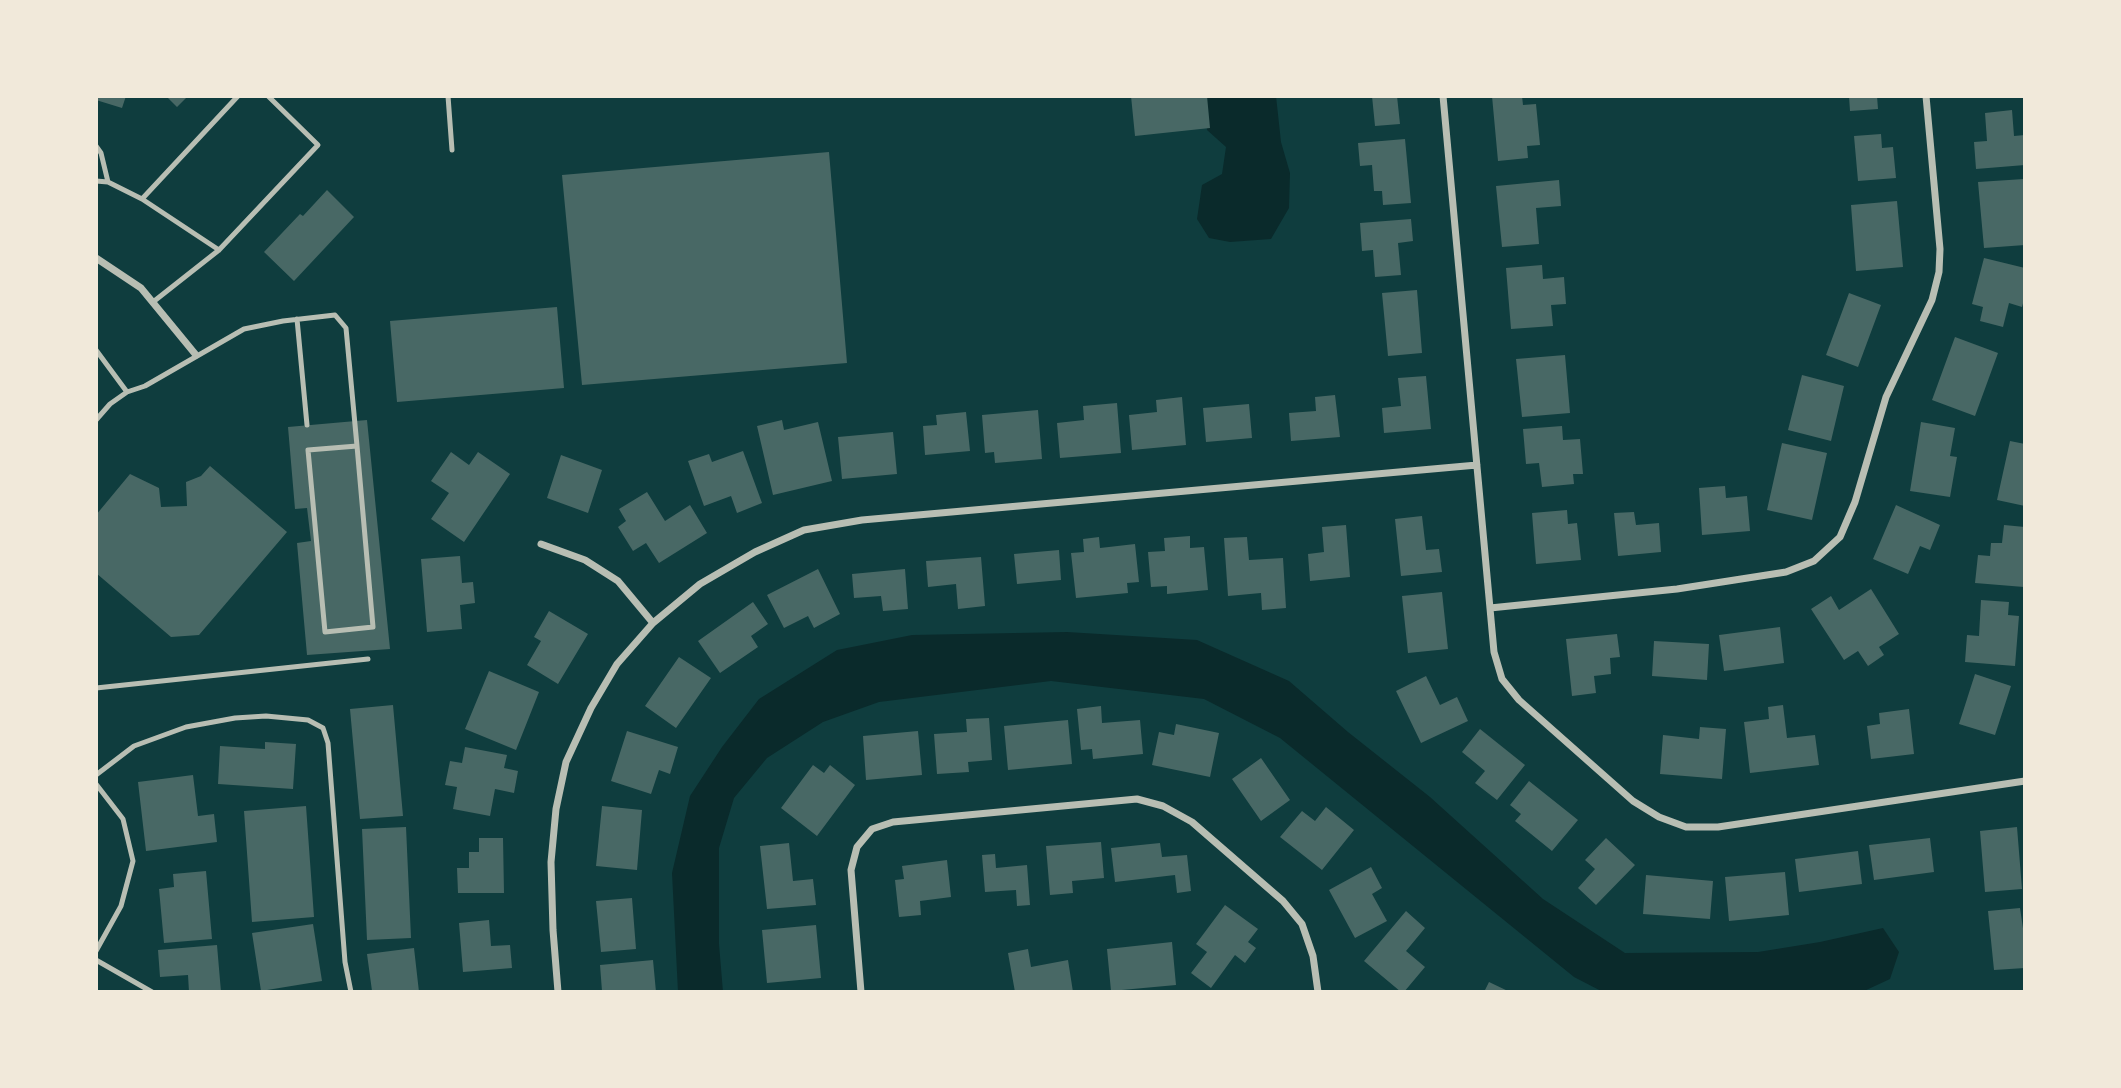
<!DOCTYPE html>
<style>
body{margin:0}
#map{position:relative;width:2121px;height:1088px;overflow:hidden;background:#0f3d3e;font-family:Overpass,sans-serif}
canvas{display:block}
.frame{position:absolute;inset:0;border:98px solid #f1e9da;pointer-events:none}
</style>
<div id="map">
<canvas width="2121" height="1088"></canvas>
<div class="frame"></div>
</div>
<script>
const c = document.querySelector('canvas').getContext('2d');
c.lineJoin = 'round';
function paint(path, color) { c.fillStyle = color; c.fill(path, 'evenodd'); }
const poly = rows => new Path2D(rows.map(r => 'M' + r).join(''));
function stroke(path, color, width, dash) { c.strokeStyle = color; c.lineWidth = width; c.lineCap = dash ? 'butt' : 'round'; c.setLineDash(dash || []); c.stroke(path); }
paint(poly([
 [1204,96,1276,96,1281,142,1290,173,1289,208,1271,239,1230,242,1209,238,1197,219,1202,185,1222,174,1226,147,1207,130],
 [1067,632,1197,640,1289,681,1348,732,1430,797,1543,899,1625,953,1758,952,1820,942,1883,928,1899,952,1890,979,1862,992,1603,992,1574,977,1280,738,1204,699,1051,681,879,702,823,722,767,758,734,798,719,848,719,944,723,992,678,992,672,873,690,796,722,747,759,699,837,650,912,635]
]), '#0a2a2b');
paint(poly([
 [96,96,126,96,122,108,96,100],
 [166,96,188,96,177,107],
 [1131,96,1207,96,1210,128,1135,136],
 [1372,96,1397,96,1400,124,1375,126],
 [1492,96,1522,96,1523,105,1536,104,1540,145,1527,146,1528,158,1498,161],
 [1849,96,1877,96,1878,109,1850,111],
 [2012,110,2014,136,2025,135,2025,165,1976,169,1974,142,1987,141,1985,113],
 [1881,134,1882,148,1893,147,1896,178,1858,181,1854,136],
 [1405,139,1411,203,1383,205,1382,191,1374,191,1372,165,1360,166,1358,143],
 [829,152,847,363,582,385,562,175],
 [2024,179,2025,245,1984,248,1978,182],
 [1559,180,1561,206,1536,208,1539,244,1502,247,1496,186],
 [327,190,354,217,294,281,264,252,300,214,303,216],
 [1897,201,1903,267,1856,271,1851,205],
 [1411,219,1413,241,1398,243,1401,275,1375,277,1373,250,1362,251,1360,223],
 [1984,258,2025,268,2025,296,2022,307,2009,303,2003,327,1980,321,1983,307,1972,304],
 [1542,265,1543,279,1564,277,1566,304,1551,305,1553,326,1511,329,1506,268],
 [1417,290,1422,353,1388,356,1382,293],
 [1849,293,1881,305,1858,367,1826,355],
 [557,307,564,388,397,402,390,321],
 [1955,337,1998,353,1975,416,1932,400],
 [1565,355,1570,413,1522,417,1516,359],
 [1802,375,1844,386,1831,441,1788,430],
 [1426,376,1431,429,1384,433,1382,408,1401,406,1398,378],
 [1335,395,1340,437,1291,441,1289,413,1316,411,1315,397],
 [1182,397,1186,445,1132,450,1129,415,1157,412,1156,400],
 [1117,403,1121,453,1060,458,1057,423,1084,420,1083,406],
 [1249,404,1252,438,1206,442,1203,408],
 [1038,410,1042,459,995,463,994,452,985,453,982,415],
 [966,412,970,451,925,455,923,426,937,425,936,415],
 [367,420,390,649,307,655,297,543,311,541,307,508,295,509,288,427],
 [782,420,784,430,818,422,832,481,773,495,757,426],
 [1921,422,1955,428,1950,456,1957,457,1950,497,1910,491],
 [1562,426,1563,440,1580,439,1583,474,1573,474,1574,484,1542,487,1539,463,1526,464,1523,429],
 [893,432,897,474,842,479,838,437],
 [2010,441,2025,444,2025,506,1997,500],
 [1782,443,1827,453,1812,520,1767,510],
 [743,451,762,503,737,513,731,496,704,506,688,461,709,454,712,462],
 [451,452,469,465,478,452,510,474,464,542,431,519,449,493,431,481],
 [561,455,602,470,588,513,547,498],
 [210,466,287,532,199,635,171,637,96,573,96,515,130,474,159,488,161,507,187,506,186,482,201,476],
 [1725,486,1726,498,1747,496,1750,531,1702,535,1699,488],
 [647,492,665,521,690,505,707,533,659,563,646,543,633,551,618,527,626,521,619,509],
 [1896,505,1940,525,1930,550,1920,546,1908,574,1873,559],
 [1567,510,1568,524,1577,523,1581,560,1536,564,1532,513],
 [1634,512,1636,525,1659,523,1661,552,1618,556,1614,513],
 [1422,516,1426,550,1439,549,1442,572,1401,576,1395,519],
 [1346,525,1350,577,1310,581,1308,554,1324,552,1322,527],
 [2004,525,2025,527,2024,587,1975,583,1978,555,1990,556,1991,543,2002,543],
 [1190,536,1190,548,1204,547,1208,590,1167,594,1167,586,1151,587,1148,552,1165,551,1164,538],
 [1099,537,1100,548,1135,544,1139,582,1127,583,1128,593,1076,598,1071,553,1084,552,1083,539],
 [1247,537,1249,560,1283,558,1286,608,1262,610,1261,593,1228,596,1224,538],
 [1059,550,1061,580,1017,584,1014,554],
 [460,556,462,583,473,582,475,603,460,605,462,629,427,632,421,559],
 [981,557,985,606,958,609,956,584,928,587,926,561],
 [818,569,840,614,814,628,808,616,784,628,767,595],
 [905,569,908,609,883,611,881,596,854,598,852,574],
 [1871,589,1899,634,1879,647,1884,655,1868,666,1858,651,1844,660,1811,609,1831,596,1839,610],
 [1442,592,1448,649,1408,653,1402,596],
 [1981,600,2009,602,2008,615,2019,616,2015,666,1965,662,1967,635,1979,636],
 [753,602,768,624,751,636,758,647,720,673,698,641],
 [549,611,588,634,558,684,527,665,541,641,534,637],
 [1780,627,1784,663,1724,671,1719,635],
 [1617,634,1620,657,1610,658,1611,674,1594,676,1596,693,1572,696,1566,639],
 [1654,641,1709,644,1707,680,1652,676],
 [679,657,711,678,676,728,645,706],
 [489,671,539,692,516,750,465,729],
 [1975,674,2011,686,1995,735,1959,724],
 [1426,676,1440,705,1457,697,1468,721,1421,743,1396,691],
 [393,705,403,816,360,819,350,709],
 [1783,705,1787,738,1815,735,1819,765,1750,773,1744,722,1769,719,1768,707],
 [1101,706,1102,723,1140,720,1143,754,1093,759,1092,749,1081,750,1077,709],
 [1909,709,1914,754,1871,759,1867,726,1880,724,1879,713],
 [989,718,992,760,968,762,969,772,937,774,934,734,967,732,966,719],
 [1068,720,1072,764,1008,770,1004,726],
 [1176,724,1219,733,1210,777,1152,765,1159,732,1174,735],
 [1700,727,1726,729,1722,779,1660,774,1663,735,1699,739],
 [1480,729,1525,765,1497,800,1475,783,1485,771,1462,752],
 [627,731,678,747,670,774,659,770,651,794,611,781],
 [918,731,922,775,866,780,863,736],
 [265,742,296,744,293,789,218,784,220,746,265,749],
 [465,747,507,755,504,768,518,771,514,793,495,789,490,816,453,809,457,787,445,785,450,761,462,763],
 [1261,758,1290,800,1261,821,1232,779],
 [813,765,824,773,830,765,855,785,817,836,781,808],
 [193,775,198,816,214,814,217,842,146,851,138,782],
 [1529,781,1578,820,1552,851,1515,821,1521,814,1510,805],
 [306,806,314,917,252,922,244,811],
 [602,806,642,810,637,870,596,866],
 [1326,807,1354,830,1322,870,1280,837,1302,811,1315,821],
 [406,827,411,938,367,940,362,829],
 [2017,827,2022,889,1985,892,1980,831],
 [479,838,503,838,504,893,458,893,457,868,469,868,469,852,479,852],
 [1606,838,1635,865,1596,905,1578,888,1595,869,1585,860],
 [1930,838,1934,872,1874,880,1869,845],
 [1101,842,1104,878,1072,881,1073,893,1050,895,1046,846],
 [789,843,793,881,813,879,816,905,767,909,760,846],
 [1160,843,1162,857,1187,855,1191,891,1177,893,1175,875,1115,882,1111,848],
 [1858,851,1862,884,1799,892,1795,859],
 [995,854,996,868,1027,865,1030,905,1017,906,1016,890,985,892,982,855],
 [947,860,951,897,920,901,921,915,899,917,895,880,904,879,902,866],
 [1371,867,1382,888,1372,894,1387,921,1355,938,1329,890],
 [206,871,212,939,164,943,159,889,174,887,173,874],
 [1785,872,1789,915,1729,921,1725,877],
 [1646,875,1713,881,1710,919,1643,914],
 [632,898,636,949,601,952,596,901],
 [1225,905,1258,929,1248,942,1256,948,1245,963,1235,955,1211,988,1191,973,1207,952,1196,944],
 [2020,908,2025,942,2025,968,1994,970,1988,911],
 [1406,911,1425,928,1406,951,1425,967,1404,992,1401,992,1364,961],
 [489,920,491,946,510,945,512,968,463,972,459,923],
 [313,924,322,981,261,991,252,933],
 [816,925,821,978,767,983,762,930],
 [1172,942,1176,985,1111,991,1107,949],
 [217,945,221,992,189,992,188,975,160,977,158,950],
 [414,948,419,992,372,991,367,954],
 [1028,949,1031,967,1068,960,1073,992,1015,992,1008,953],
 [653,960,656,992,602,991,600,965],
 [1489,982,1510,992,1484,992]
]), '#486865');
stroke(poly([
 [448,96,452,150],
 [96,146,101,153,108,182,142,199,238,96],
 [96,181,108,182],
 [142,199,219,250],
 [153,302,219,250,318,145,268,96],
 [297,319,307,425],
 [96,350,127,392],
 [96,420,110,404,127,392,145,386,244,329,283,321,335,315,346,328,357,446,373,627,325,632,308,450,357,446],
 [96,688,368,659],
 [96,775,134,746,186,727,235,718,266,716,308,720,323,728,328,743,345,962,351,992],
 [96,784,123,819,133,861,121,906,96,951],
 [96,960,152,992]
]), '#b8beb3', 5);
stroke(poly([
 [1443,96,1494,652,1502,679,1519,700,1633,801,1659,817,1686,827,1718,827,2025,781],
 [96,258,141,288,196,355],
 [541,544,585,560,618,581,653,623],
 [1490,608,1677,589,1786,572,1814,561,1840,537,1855,502,1886,397,1932,300,1939,272,1940,249,1926,96],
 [558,992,553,930,551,862,556,809,566,762,591,708,617,664,653,623,700,584,755,552,804,530,862,520,1477,465],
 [861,992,851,870,857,847,872,829,893,822,1137,799,1163,806,1192,822,1283,901,1302,924,1313,956,1318,992]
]), '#b8beb3', 7);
</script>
